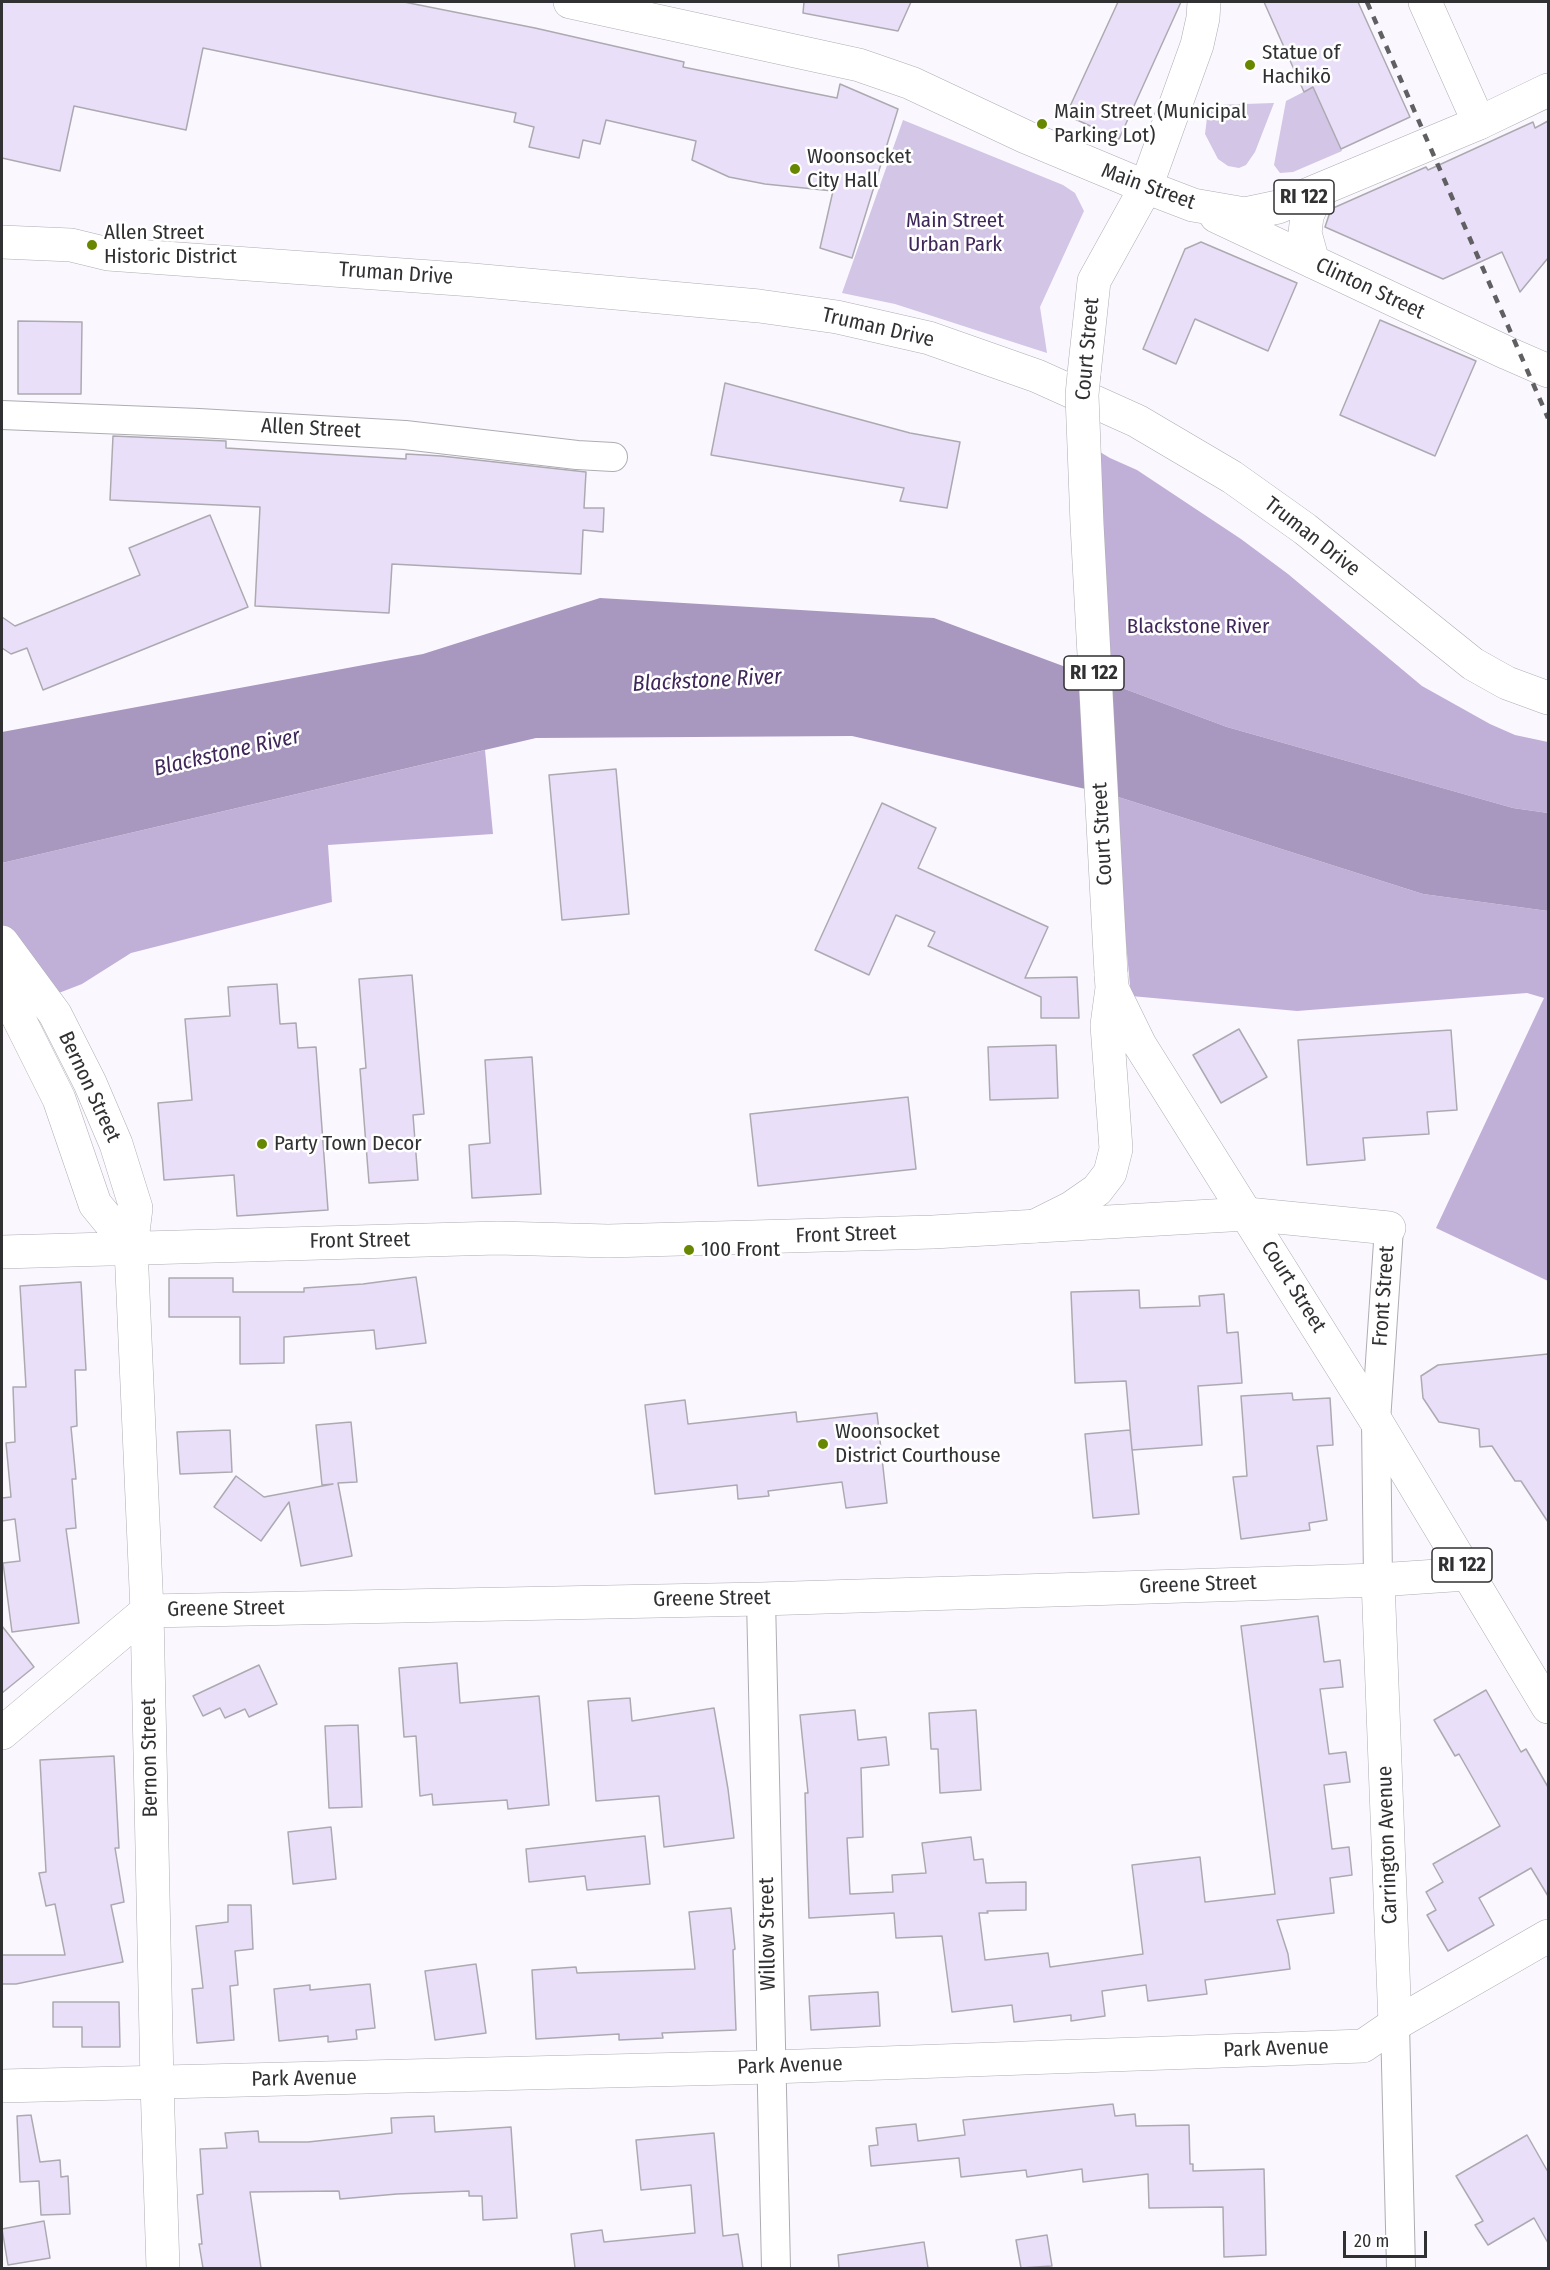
<!DOCTYPE html>
<meta charset="utf-8">
<style>
body{margin:0}
#map{position:relative;width:1550px;height:2270px;overflow:hidden;background:#faf8fe;font-family:"Fira Sans Condensed",sans-serif}
canvas{display:block}
.frame{position:absolute;inset:0;border:3px solid #313032;pointer-events:none}
.scale{position:absolute;left:1343px;top:2231px;width:84px;height:27px;box-sizing:border-box;border:3px solid #313032;border-top:0;padding-left:8px;font-size:18px;line-height:21px;white-space:nowrap;color:#313032;-webkit-text-stroke:4px #fff;paint-order:stroke}
</style>
<div id="map">
<canvas width="1550" height="2270"></canvas>
<div class="frame"></div>
<div class="scale">20 m</div>
</div>
<script>
const c = document.querySelector('canvas').getContext('2d');
c.lineJoin = 'round';
function paint(path, color) { c.fillStyle = color; c.fill(path, 'evenodd'); }
const poly = rows => new Path2D(rows.map(r => 'M' + r).join(''));
function stroke(path, color, width, dash) { c.strokeStyle = color; c.lineWidth = width; c.lineCap = dash ? 'butt' : 'round'; c.setLineDash(dash || []); c.stroke(path); }
function drawText(font, color, halo, rows, align = 'center') {
  c.font = font + ' "Fira Sans Condensed",sans-serif'; c.lineWidth = 5; c.setLineDash([]); c.textBaseline = 'middle'; c.strokeStyle = halo; c.fillStyle = color; for (const [text, x, y, turn = 0] of rows) {
    c.save(); c.translate(x, y); c.rotate((+turn || 0) * Math.PI / 180); c.textAlign = isNaN(turn) ? turn : align; if (halo) c.strokeText(text, 0, 0); c.fillText(text, 0, 0); c.restore();
  }
}
paint(poly([
 [1313,87,1342,151,1293,172,1280,173,1274,165,1286,101],
 [1274,103,1255,152,1246,165,1239,168,1228,166,1218,159,1205,134,1208,110,1214,105],
 [903,120,1063,185,1075,193,1084,211,1040,307,1047,353,895,304,842,293]
]), '#d2c5e5');
paint(poly([
 [1095,449,1110,458,1137,470,1241,539,1288,574,1422,686,1490,724,1515,735,1548,742,1548,813,1513,808,1227,727,1106,682],
 [485,750,493,834,328,845,332,902,131,953,82,984,33,1003,2,1000,2,863],
 [1112,795,1423,894,1548,911,1548,1281,1436,1228,1544,998,1527,993,1297,1011,1131,996]
]), '#c0b0d8');
paint(poly([
 [600,598,934,618,1227,727,1513,808,1548,813,1548,911,1423,894,1112,795,852,736,536,738,2,863,2,732,423,654]
]), '#a897bf');
const building = poly([
 [2,2,404,2,535,28,684,62,683,67,837,98,840,84,898,109,852,258,820,248,833,191,765,184,729,177,692,160,696,141,606,120,600,144,583,140,579,158,529,147,534,127,514,122,516,113,203,48,186,130,74,106,60,171,2,158,2,2],
 [804,2,911,2,898,31,803,13,804,2],
 [1118,2,1181,2,1119,139,1066,115,1118,2],
 [1264,2,1358,2,1410,117,1341,149,1313,87,1304,92,1264,2],
 [1548,121,1548,258,1520,292,1502,252,1443,279,1325,227,1331,209,1426,167,1428,170,1533,122,1535,128,1548,121],
 [1201,242,1297,283,1268,351,1195,319,1176,364,1143,349,1185,249,1201,242],
 [1380,320,1476,361,1435,456,1340,415,1380,320],
 [18,321,82,322,81,394,18,394,18,321],
 [725,383,910,433,960,442,947,508,900,501,904,488,711,455,725,383],
 [113,436,226,441,226,448,406,459,406,454,441,456,586,472,584,508,604,508,603,532,583,530,581,574,392,564,389,613,255,606,260,507,110,500,113,436],
 [210,515,248,607,43,690,27,648,11,654,2,648,2,617,15,626,140,575,129,548,210,515],
 [616,769,629,914,562,920,549,775,616,769],
 [882,803,936,828,918,868,1048,927,1025,978,1077,977,1079,1018,1041,1018,1041,997,928,946,935,932,896,915,869,975,815,950,882,803],
 [412,975,424,1114,413,1115,418,1180,369,1183,360,1069,366,1068,359,979,412,975],
 [277,984,280,1024,296,1023,298,1048,316,1047,328,1210,237,1216,234,1175,164,1180,158,1103,192,1100,185,1019,230,1016,228,987,277,984],
 [1239,1029,1267,1077,1221,1103,1193,1055,1239,1029],
 [1451,1030,1457,1110,1427,1112,1429,1134,1363,1138,1365,1160,1307,1165,1298,1040,1451,1030],
 [1056,1045,1058,1098,990,1100,988,1047,1056,1045],
 [532,1057,541,1194,472,1198,469,1145,490,1143,485,1060,532,1057],
 [908,1097,916,1169,758,1186,750,1114,908,1097],
 [416,1277,426,1343,376,1349,374,1330,284,1337,284,1363,240,1364,240,1317,169,1317,169,1278,233,1278,233,1292,304,1292,304,1288,363,1284,416,1277],
 [81,1282,86,1370,75,1370,77,1426,71,1427,76,1479,72,1479,76,1528,66,1529,79,1623,12,1632,3,1563,20,1561,15,1519,2,1521,2,1498,11,1497,6,1443,15,1442,13,1387,26,1387,20,1286,81,1282],
 [1139,1290,1140,1308,1200,1306,1199,1296,1224,1294,1227,1333,1238,1332,1242,1383,1198,1386,1202,1445,1132,1450,1126,1381,1075,1383,1071,1292,1139,1290],
 [1548,1354,1548,1522,1521,1481,1515,1481,1492,1446,1480,1447,1479,1429,1439,1422,1423,1398,1421,1376,1438,1365,1548,1354],
 [1292,1393,1293,1400,1330,1398,1333,1445,1317,1446,1327,1520,1309,1523,1310,1530,1241,1539,1233,1477,1247,1476,1241,1396,1292,1393],
 [685,1400,688,1424,796,1412,797,1422,877,1413,887,1503,846,1508,842,1482,768,1491,769,1496,738,1499,737,1485,655,1494,645,1405,685,1400],
 [351,1422,357,1482,338,1483,352,1556,301,1566,289,1502,261,1541,214,1507,236,1476,264,1497,333,1484,322,1485,316,1425,351,1422],
 [230,1430,232,1472,180,1474,177,1432,230,1430],
 [1130,1430,1139,1514,1093,1518,1085,1434,1130,1430],
 [1318,1616,1324,1662,1340,1660,1343,1687,1320,1689,1329,1754,1346,1752,1350,1782,1324,1785,1332,1849,1349,1847,1352,1875,1330,1878,1334,1913,1277,1920,1288,1954,1290,1969,1205,1980,1207,1994,1148,2001,1146,1985,1102,1991,1105,2016,1071,2021,1071,2015,1014,2022,1012,2005,952,2012,942,1936,896,1938,894,1913,809,1918,805,1793,808,1793,800,1715,855,1710,858,1740,886,1737,889,1765,861,1768,863,1837,847,1838,850,1894,893,1892,892,1875,926,1873,922,1843,971,1837,974,1860,983,1859,986,1883,1026,1882,1026,1910,987,1911,988,1913,979,1913,985,1960,1048,1953,1050,1967,1143,1954,1132,1865,1200,1857,1205,1902,1275,1894,1241,1626,1318,1616],
 [2,1626,34,1667,2,1693,2,1626],
 [457,1663,460,1703,539,1696,549,1805,508,1809,507,1800,433,1805,432,1794,420,1796,416,1736,404,1737,399,1668,457,1663],
 [259,1665,277,1704,249,1717,245,1709,225,1718,220,1708,203,1716,193,1696,259,1665],
 [1486,1690,1521,1752,1526,1749,1548,1787,1548,1896,1531,1868,1479,1898,1494,1925,1448,1951,1427,1915,1436,1910,1426,1892,1443,1882,1433,1864,1500,1826,1459,1754,1455,1756,1434,1720,1486,1690],
 [630,1698,632,1721,714,1708,728,1789,734,1838,664,1847,659,1796,596,1801,588,1701,630,1698],
 [976,1710,981,1790,940,1793,938,1749,931,1749,929,1713,976,1710],
 [358,1725,362,1807,329,1808,325,1726,358,1725],
 [114,1756,119,1848,115,1848,124,1902,111,1905,123,1962,16,1984,2,1984,2,1955,65,1955,55,1904,46,1906,39,1873,46,1872,40,1760,114,1756],
 [331,1827,336,1879,293,1884,288,1832,331,1827],
 [645,1836,650,1884,587,1890,585,1876,529,1882,526,1849,645,1836],
 [228,1905,251,1905,253,1949,235,1951,238,1985,230,1986,234,2040,197,2043,192,1989,203,1988,196,1926,228,1922,228,1905],
 [731,1908,735,1949,733,1950,736,2030,662,2033,663,2038,619,2040,619,2034,536,2039,532,1970,576,1967,577,1973,695,1969,689,1912,731,1908],
 [476,1964,486,2033,435,2040,425,1971,476,1964],
 [370,1984,375,2028,356,2030,357,2039,328,2042,328,2036,279,2041,274,1989,310,1985,310,1990,370,1984],
 [878,1992,880,2026,811,2030,809,1996,878,1992],
 [53,2002,119,2002,120,2047,82,2047,82,2027,53,2027,53,2002],
 [1113,2104,1115,2116,1135,2114,1136,2126,1189,2125,1190,2164,1193,2164,1193,2171,1264,2169,1266,2255,1224,2257,1223,2207,1149,2208,1148,2174,1083,2182,1082,2169,1027,2177,1026,2170,961,2177,959,2158,871,2166,869,2146,878,2145,876,2128,916,2124,918,2141,965,2135,963,2120,1113,2104],
 [31,2115,40,2162,60,2160,61,2177,68,2176,70,2214,41,2215,39,2181,20,2182,17,2116,31,2115],
 [434,2116,435,2132,511,2127,517,2218,483,2220,482,2196,469,2196,469,2191,397,2194,340,2199,339,2191,250,2192,261,2268,203,2268,199,2244,202,2244,197,2195,203,2194,200,2149,227,2148,225,2133,258,2131,259,2142,308,2142,392,2133,391,2118,434,2116],
 [714,2133,723,2236,738,2234,743,2268,575,2268,571,2234,602,2230,604,2242,695,2233,691,2185,641,2190,636,2140,714,2133],
 [1527,2135,1548,2172,1548,2243,1534,2218,1488,2245,1475,2225,1483,2221,1456,2176,1527,2135],
 [44,2221,50,2258,8,2265,2,2229,44,2221],
 [1047,2235,1052,2266,1021,2268,1016,2240,1047,2235],
 [924,2242,928,2268,839,2268,838,2255,924,2242]
]);
paint(building, '#eadff9');
stroke(building, '#acaab0', 1.5);
const street = poly([
 [2,415,199,423,405,435,577,455,613,457],
 [1378,1580,1376,1421,1389,1228],
 [761,1599,776,2268],
 [1395,2024,1401,2268]
]);
const secondary = poly([
 [570,2,859,65,911,83,1026,137,1146,187,1197,45,1203,18,1204,2],
 [1425,2,1479,123],
 [2,242,71,245,108,254,473,280,759,306,837,317,929,338,1037,376,1137,421,1232,477,1305,529,1473,664,1507,683,1548,698],
 [2,942,55,1014,90,1083,116,1144,136,1208,131,1248,147,1611,157,2083,163,2268],
 [2,985,59,1099,95,1204,131,1248],
 [2,1252,498,1238,608,1241,933,1232,1247,1214,1389,1228],
 [1378,1580,1395,2024],
 [2,1733,147,1611,761,1599,1378,1580,1467,1574]
]);
const primary = poly([
 [1216,216,1507,353,1548,371],
 [1313,262,1305,233,1307,216,1318,191],
 [1084,374,1094,281,1146,187,1193,205,1245,214,1278,207,1479,123,1548,90],
 [1111,973,1112,988,1140,1045,1376,1421,1548,1707],
 [1035,1226,1071,1208,1097,1190,1110,1173,1116,1149,1107,1025,1112,988],
 [2,2086,771,2067,1363,2046,1395,2024,1548,1936]
]);
stroke(street, '#aeacb1', 30);
stroke(secondary, '#aeacb1', 34);
stroke(primary, '#aeacb1', 34);
stroke(street, '#fff', 28);
stroke(secondary, '#fff', 33);
stroke(primary, '#fff', 33);
stroke(poly([
 [1367,2,1548,418]
]), '#605f62', 4.5, [8, 8]);
const primaryBridge = poly([
 [1084,374,1082,395,1087,524,1111,973]
]);
stroke(primaryBridge, '#aeacb1', 34, []);
stroke(primaryBridge, '#fff', 33);
for (const [x, y, r, color] of [
 [1250,65,6,"#688700"],
 [1042,124,6,"#688700"],
 [795,169,6,"#688700"],
 [92,245,6,"#688700"],
 [262,1144,6,"#688700"],
 [689,1250,6,"#688700"],
 [823,1444,6,"#688700"]
]) { const dot = new Path2D(); dot.arc(x, y, r, 0, 2 * Math.PI); c.fillStyle = color; c.fill(dot); stroke(dot, '#fff', 2); }
for (const [x, y, w] of [
 [1304,197,60],
 [1094,673,60],
 [1462,1565,60]
]) { const box = new Path2D(); box.roundRect(x - w / 2, y - 17, w, 34, 4.5); c.fillStyle = '#fff'; c.fill(box); stroke(box, '#313032', 1.5); }
drawText('bold 20px', '#313032', null, [
 ["RI 122",1304,197],
 ["RI 122",1094,673],
 ["RI 122",1462,1565]
]);
drawText('21px', '#313032', '#fff', [
 ["Statue of",1262,53],
 ["Hachikō",1262,77],
 ["Main Street (Municipal",1054,112],
 ["Parking Lot)",1054,136],
 ["Woonsocket",807,157],
 ["City Hall",807,181],
 ["Allen Street",104,233],
 ["Historic District",104,257],
 ["Party Town Decor",274,1144],
 ["100 Front",701,1250],
 ["Woonsocket",835,1432],
 ["District Courthouse",835,1456]
], 'left');
drawText('21px', '#313032', '#fff', [
 ["Main Street",1148,187,20],
 ["Truman Drive",396,274,4],
 ["Clinton Street",1370,289,25],
 ["Truman Drive",878,328,13],
 ["Court Street",1088,349,-85],
 ["Allen Street",311,429,3],
 ["Truman Drive",1312,537,38],
 ["Court Street",1103,834,-93],
 ["Bernon Street",89,1087,65],
 ["Front Street",846,1235,-2],
 ["Front Street",360,1241,-1],
 ["Court Street",1293,1287,58],
 ["Front Street",1384,1296,-86],
 ["Greene Street",1198,1585,-2],
 ["Greene Street",712,1599,-1],
 ["Greene Street",226,1609,-1],
 ["Bernon Street",150,1758,-91],
 ["Carrington Avenue",1388,1845,-92],
 ["Willow Street",768,1934,-91],
 ["Park Avenue",1276,2049,-2],
 ["Park Avenue",790,2066,-2],
 ["Park Avenue",304,2079,-1]
]);
drawText('21px', '#40275a', '#fff', [
 ["Main Street",955,221],
 ["Urban Park",955,245],
 ["Blackstone River",1198,627]
]);
drawText('italic 22px', '#3f275a', '#fff', [
 ["Blackstone River",707,681,-3],
 ["Blackstone River",227,753,-13]
]);
</script>
